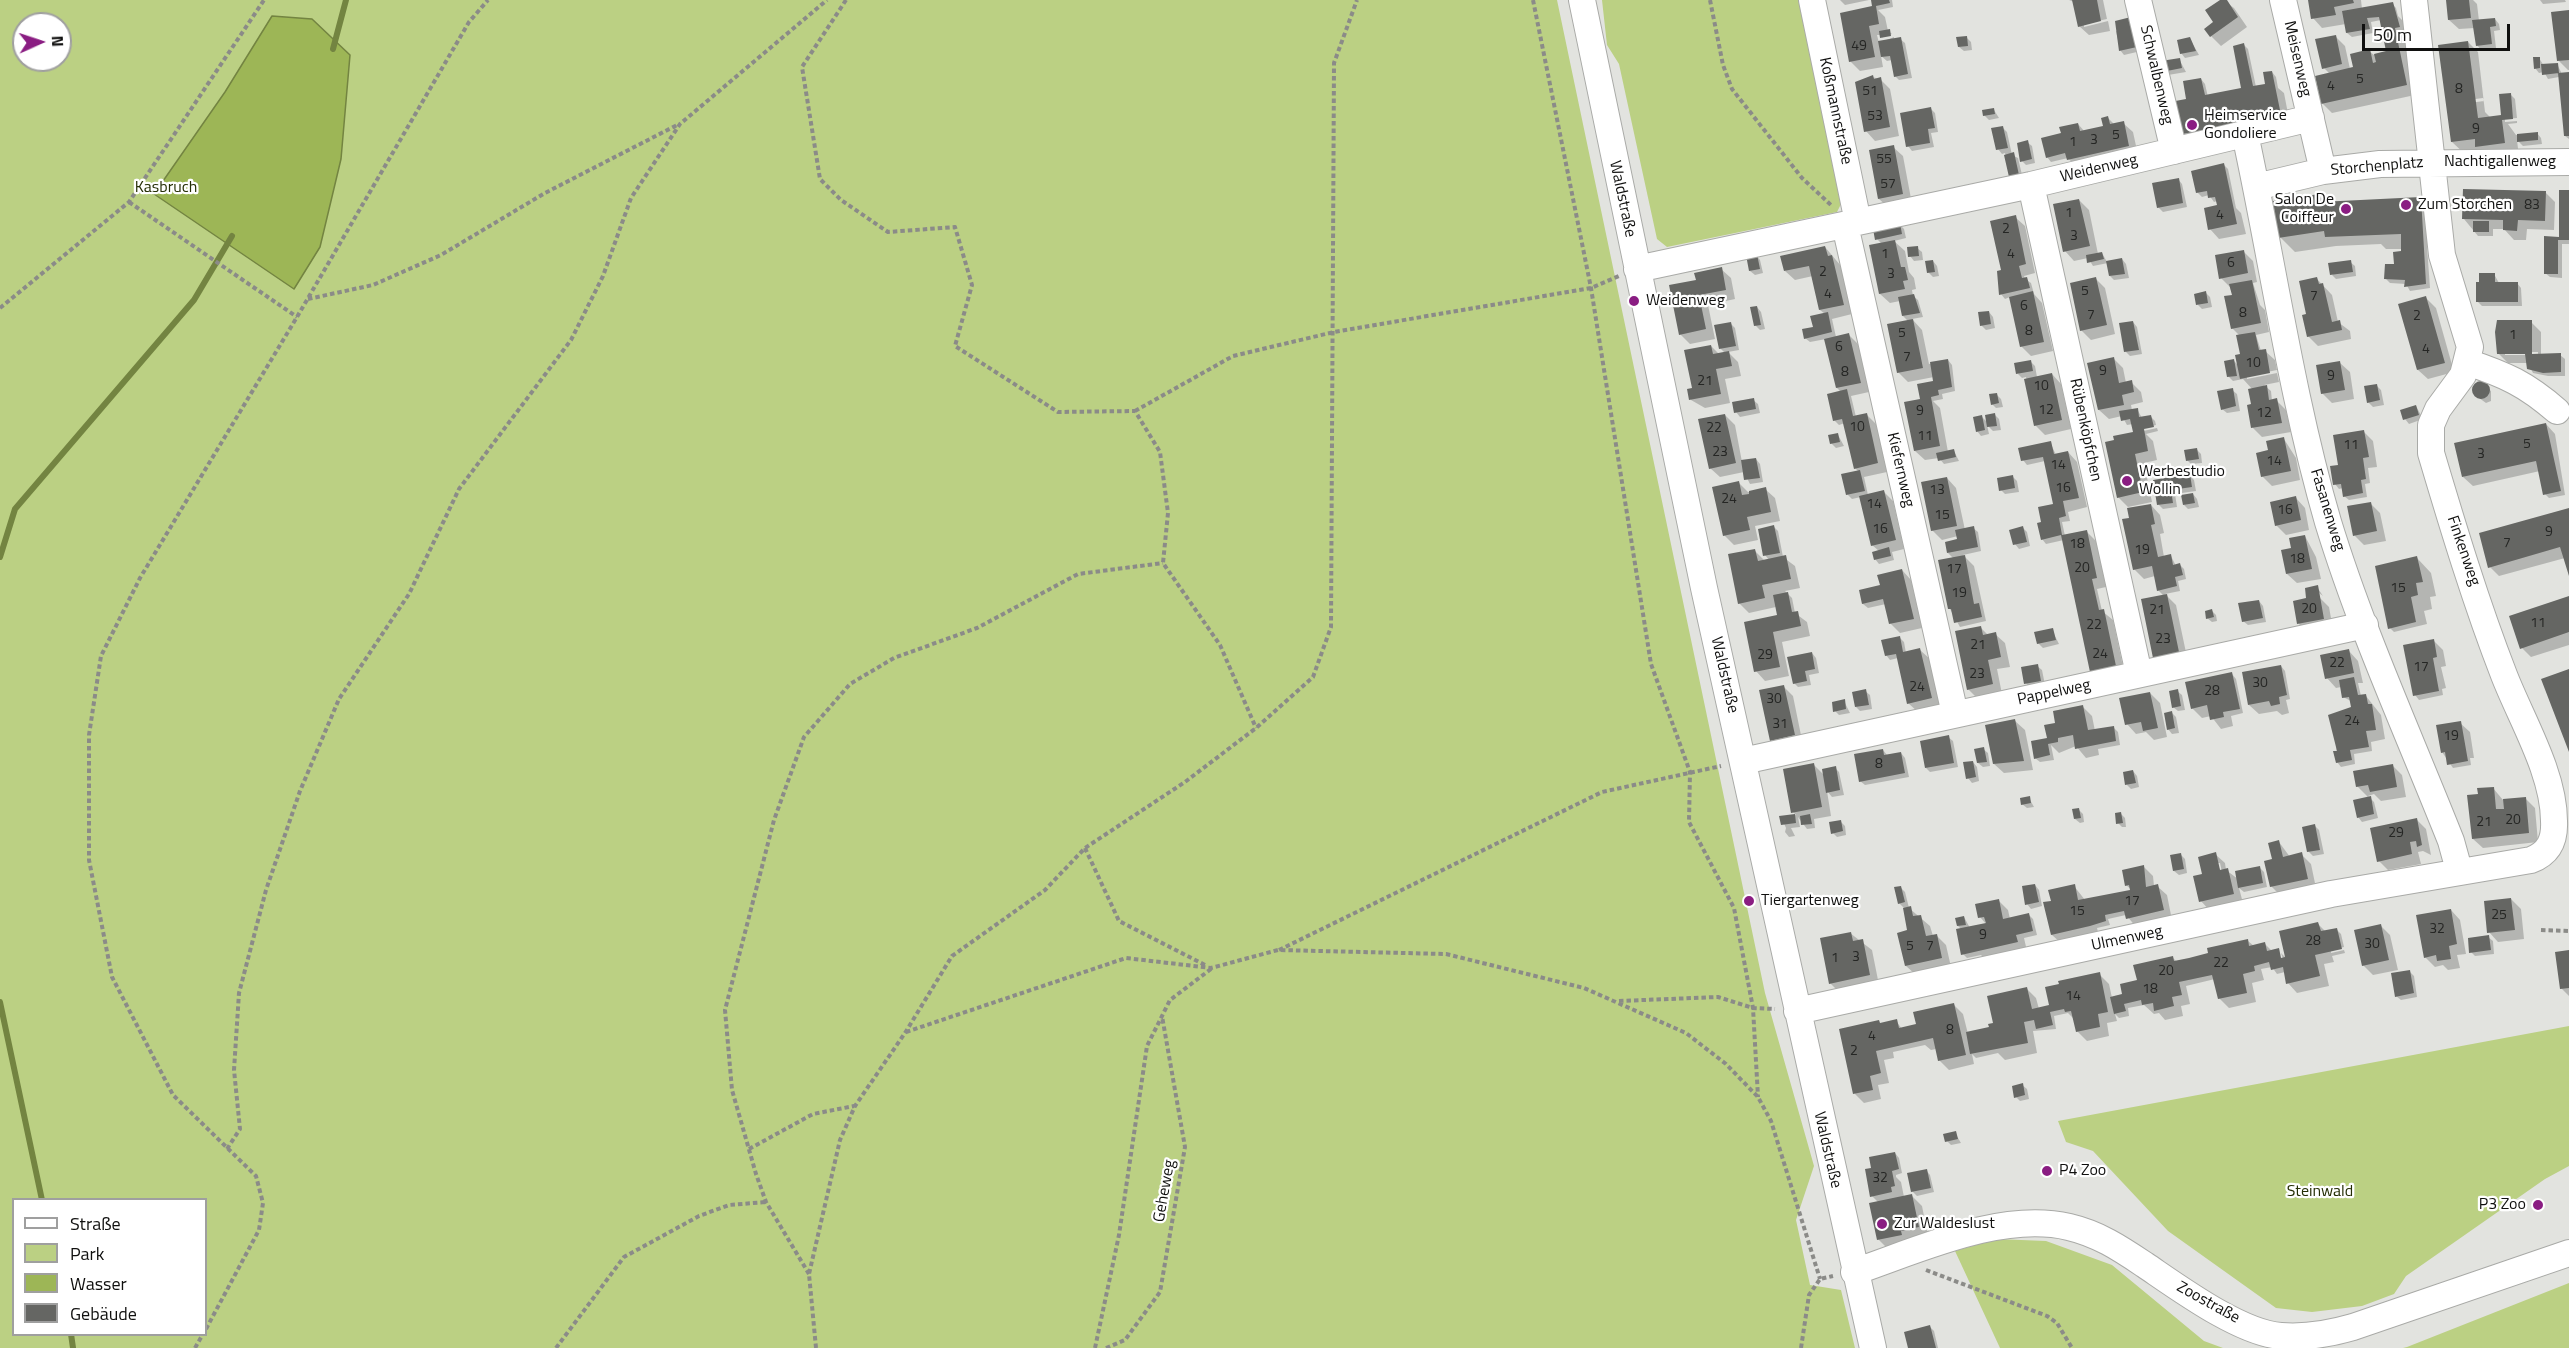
<!DOCTYPE html>
<meta charset="utf-8">
<style>
body{margin:0}
#map{position:relative;width:2569px;height:1348px;overflow:hidden;background:#e2e3df;font-family:"Titillium Web",sans-serif}
canvas{display:block}
.legend{position:absolute;left:12px;top:1198px;width:195px;height:138px;box-sizing:border-box;background:#fff;border:2px solid #9f9f9f;margin:0;padding:8px 10px;list-style:none;font-size:18px;color:#10100f}
.legend li{display:flex;align-items:center;gap:12px;height:30px}
.legend b{width:30px;border:2px solid #9f9f9f}
.north{position:absolute;left:12px;top:12px;width:60px;height:60px;box-sizing:border-box;background:#fff;border:2px solid #9f9f9f;border-radius:50%;rotate:87deg;font-size:16px;font-weight:700;line-height:24px;text-align:center;color:#10100f}
.north::after{content:'';display:block;margin:auto;width:21px;height:27px;background:#8a1d82;clip-path:polygon(50% 0,100% 100%,50% 72%,0 100%)}
.scale{position:absolute;left:2362px;top:24px;width:148px;height:27px;box-sizing:border-box;border:3px solid #10100f;border-top:0;padding-left:8px;font-size:18px;line-height:21px;white-space:nowrap;color:#10100f;-webkit-text-stroke:4px #fff;paint-order:stroke}
</style>
<div id="map">
<canvas width="2569" height="1348"></canvas>
<ul class="legend">
<li><b style="height:8px;background:#fff"></b>Straße</li>
<li><b style="height:16px;background:#bbd083"></b>Park</li>
<li><b style="height:16px;background:#9db656"></b>Wasser</li>
<li><b style="height:16px;background:#656663"></b>Gebäude</li>
</ul>
<div class="north">N</div>
<div class="scale">50 m</div>
</div>
<script>
const context = document.querySelector('canvas').getContext('2d');
context.lineJoin = 'round';
function fill(path, color) { context.fillStyle = color; context.fill(path, 'evenodd'); }
function strokePath(path, color, width, dash) { context.strokeStyle = color; context.lineWidth = width; context.lineCap = dash ? 'butt' : 'round'; context.setLineDash(dash || []); context.stroke(path); }
function write(font, color, halo, rows, align = 'center') {
  context.font = font + ' "Titillium Web",sans-serif'; context.lineWidth = 4.5; context.setLineDash([]); context.textBaseline = 'middle'; context.strokeStyle = halo; context.fillStyle = color; for (const [text, x, y, turn = 0] of rows) {
    context.save(); context.translate(x, y); context.rotate((+turn || 0) * Math.PI / 180); context.textAlign = isNaN(turn) ? turn : align; if (halo) context.strokeText(text, 0, 0); context.fillText(text, 0, 0); context.restore();
  }
}
fill(new Path2D(`
 M0 0H1557L1765 993 1814 1166 1796 1220 1810 1285 1841 1290 1855 1348H0ZM24 24H60V60H24ZM14 1200H206V1334H14Z
 M1602 0H1799L1846 194 1837 212 1667 247 1657 239 1619 64 1607 45Z
 M2569 1026V1166L2545 1179 2406 1276 2394 1294 2362 1306 2312 1312 2276 1308 2168 1231 2093 1151 2066 1142 2058 1121Z
 M1996 1239 2046 1241 2112 1265 2204 1341 2223 1348H2000L1955 1251Z
 M2569 1283V1348H2403L2407 1347Z`), '#bbd083');
const water = new Path2D(`
 M272 16 312 19 350 55 341 159 320 247 294 289 154 194 225 92Z`);
fill(water, '#9db656');
strokePath(water, '#738441', 1.5);
fill(new Path2D(`
 M1840 0H1869L1845 5Z
 M1872 0H1892L1893 7 1878 10 1885 17 1888 31 1892 34 1883 36V38L1881 35H1877L1879 43 1894 37V40L1900 39 1905 43 1912 78 1899 80 1895 76 1892 60 1887 61 1881 56 1883 67 1860 71 1850 61 1875 8Z
 M2069 0H2103L2107 19 2084 24V27L2108 21 2110 31 2089 35 2079 26 2074 2Z
 M2223 0 2234 8 2247 27 2221 46 2211 36Z
 M2309 0H2361L2362 9 2392 4 2396 8 2398 16 2406 24 2409 37 2404 38 2415 95 2332 113 2322 103 2330 74 2324 68 2335 36 2345 46 2350 69 2355 68 2369 51 2374 55 2388 52 2381 20 2371 22 2373 33 2352 37 2347 33 2346 24 2322 28 2313 18Z
 M2447 0H2473L2477 4 2479 21 2495 19 2499 24 2500 30 2494 31 2496 48 2481 50 2477 45 2475 28 2459 29 2449 20Z
 M2540 0H2565L2566 2 2543 4Z
 M2569 11V70H2568L2559 61Z
 M2116 31H2119L2141 51 2124 55 2120 50Z
 M1966 37 1971 42 1972 50 1964 51 1959 47Z
 M2190 39 2199 55 2185 58 2181 53Z
 M2468 42 2478 52 2485 112 2491 118 2501 117 2503 120 2501 96 2511 95 2515 99 2517 118 2505 119V122L2517 121V123L2508 124 2516 135 2537 133 2541 138 2542 144 2523 146 2517 140 2519 157 2492 161 2485 154 2467 156 2452 142 2440 46ZM2483 98 2484 101 2454 105V102Z
 M2244 45 2248 49 2256 87 2268 85 2272 72 2276 77 2278 88 2284 93 2290 124 2188 144 2178 134 2189 100 2201 79 2205 84 2208 97 2244 89Z
 M2539 58 2544 66 2557 64 2562 74H2569V139L2565 136 2559 77 2548 79 2544 72 2539 73 2535 68Z
 M2179 59 2186 72 2168 75 2162 63Z
 M1872 77 1880 79 1890 89 1899 136 1875 141 1866 131Z
 M1930 108 1935 113 1938 132 1931 133 1934 147 1912 151 1908 146Z
 M1994 110 1999 118 1989 120 1984 115Z
 M2108 118 2115 125 2123 123 2133 132 2138 155 2078 169 2068 158 2051 162 2047 157 2062 134 2078 124 2085 132 2104 127Z
 M2002 127 2007 132 2012 155 2018 158 2023 179 2011 176 2005 153 2002 154 1998 149Z
 M2027 142 2032 146 2035 163 2026 165 2022 161Z
 M1893 147 1903 156 1912 204 1889 208 1879 199Z
 M2224 165 2228 169 2236 208 2241 213 2246 234 2219 239 2210 229 2218 206 2217 201 2214 202 2209 195 2202 197 2197 192Z
 M2178 179 2182 184 2187 207 2163 212 2158 207Z
 M2545 192 2555 202 2554 230 2527 229 2526 240H2514L2504 229H2493V236H2478L2464 219Z
 M2569 192V244H2562V278L2550 277 2545 273 2546 238H2560Z
 M2318 195 2326 203 2420 199 2435 213 2436 247H2427L2430 288 2410 291 2406 284 2390 283 2386 279 2395 266 2403 249H2386L2381 244 2336 246 2295 252 2280 237Z
 M2079 200 2089 210 2098 254 2102 253 2107 262 2122 259 2126 264 2129 278 2114 280 2110 276 2108 263 2093 266 2088 258 2074 261 2065 251Z
 M2015 217 2025 226 2035 273 2024 276 2025 279 2031 283 2034 294 2042 303 2053 351 2031 356 2021 346 2010 297 2005 299 2001 294 2003 271Z
 M1900 225 1904 229 1906 238 1894 241 1905 251 1909 272 1914 278 1916 289 1912 290 1913 296 1918 300 1923 317 1912 319 1922 330 1929 364 1948 360 1952 365 1955 391 1942 394 1943 399 1933 401 1940 408 1948 452 1954 451 1959 461 1944 464 1939 458 1925 460 1915 451 1923 400 1935 382 1934 377 1908 382 1898 372 1908 321 1903 316 1900 301 1890 303 1880 294 1882 244 1877 239Z
 M1825 247 1841 266 1852 314 1832 319 1836 337 1848 334 1858 344 1869 392 1851 396 1856 417 1867 415 1876 424 1887 472 1864 477 1868 495 1884 492 1893 501 1904 549 1892 552 1894 560 1879 564 1875 559 1879 551 1872 545 1861 497 1852 499 1847 494 1859 472 1855 468 1845 423 1839 425 1834 420 1841 392 1837 388 1826 339 1810 342 1805 338 1825 314 1820 310 1813 276 1795 280 1785 271Z
 M1917 248 1922 252 1923 260 1914 261 1910 256Z
 M2243 251 2253 261 2257 282 2253 283 2260 305 2265 310 2269 332 2256 335 2261 351H2265L2275 360 2277 370 2247 376V379L2277 373 2279 382 2264 385 2271 391 2272 401 2276 400 2286 410 2291 432 2262 437 2253 428 2249 406 2254 405 2253 390 2243 379 2233 381 2229 377 2234 361 2239 366 2242 355 2240 336 2232 328 2233 296 2230 287 2221 278Z
 M1756 255 1760 260 1763 273 1755 275 1750 271Z
 M1933 261 1937 266 1939 276 1933 277 1929 273Z
 M2350 262 2355 266 2356 276 2336 279 2332 275Z
 M1721 269 1731 278 1735 299 1708 305 1715 339 1690 344 1680 334 1698 281Z
 M2494 274 2499 283H2517L2521 288 2522 306H2482L2477 301Z
 M2316 278 2332 295 2338 322 2350 331 2351 339 2318 346 2308 336 2307 315Z
 M2096 279 2105 288 2115 334 2091 340 2081 330Z
 M2205 292 2210 297 2212 307 2202 309 2198 305Z
 M2426 298 2436 308 2454 372 2428 379 2418 370Z
 M1757 307 1761 312 1765 329 1760 330 1755 325Z
 M1989 312 1993 317 1995 328 1986 330 1981 325Z
 M2133 322 2137 327 2142 354 2130 356 2126 352Z
 M2531 322 2541 332V355H2560L2565 359V376H2548L2533 373 2528 363H2508L2498 353ZM2505 352H2538V355H2505Z
 M1731 324 1735 328 1739 350 1728 352 1738 362 1741 376 1725 379 1730 403 1705 408 1691 400 1689 391 1694 390 1711 346 1719 354 1725 353 1720 348Z
 M2113 358 2123 368 2126 383 2131 382 2141 392 2143 402 2131 405 2132 410 2137 409 2142 418 2151 417 2155 421 2156 425 2141 429 2143 431 2157 428 2158 431 2146 434 2153 441 2157 460 2144 463 2152 502 2128 507 2118 497 2135 433 2133 424 2127 425 2122 416 2109 419 2099 410Z
 M2030 361 2035 366 2037 377 2052 374 2061 384 2071 429 2045 435 2035 425 2026 377 2022 378 2018 374Z
 M2340 363 2350 372 2354 399 2332 403 2322 393Z
 M2480 383 2491 391V401L2486 403 2475 395V386Z
 M2376 385 2381 390 2384 405 2373 407 2368 402Z
 M2232 390 2237 394 2240 411 2227 413 2222 409Z
 M1996 394 2001 399 2003 407 1996 408 1992 404Z
 M1753 400 1758 404 1760 413 1740 417 1736 412Z
 M2416 406 2423 419 2409 424 2405 419Z
 M1725 415 1735 425 1742 462 1756 459 1760 464 1763 482 1750 484 1744 472 1720 477 1710 468Z
 M1995 415 1999 419 2001 430 1993 431 1987 425 1989 434 1981 436 1977 431 1982 417 1988 423Z
 M2546 424 2555 434 2565 495 2549 498 2545 494 2540 471 2473 486 2463 477Z
 M2363 431 2373 441 2377 467 2368 468 2370 483 2365 484 2367 497 2349 500 2344 496 2343 488 2339 489 2335 484 2340 466Z
 M1838 435 1844 446 1836 448 1831 443Z
 M2284 439 2296 458 2300 480 2272 486 2262 476 2271 451Z
 M2050 442 2056 455 2068 452 2077 462 2087 507 2068 512 2070 521 2062 522 2065 536 2086 531 2096 541 2106 587 2097 589 2102 611 2113 620 2125 676 2101 681 2092 671 2064 540 2046 544 2042 539 2043 523 2056 504 2045 461 2027 465 2023 460Z
 M2197 450 2201 454 2202 463 2191 464 2187 460Z
 M2190 476 2194 480 2196 491 2175 494 2177 507 2163 509 2159 505 2155 481Z
 M2013 477 2017 481 2019 492 2005 494 2001 490Z
 M1947 478 1956 488 1965 530 1973 528 1978 532 1981 551 1963 555 1974 566 1986 621 1960 627 1950 609 1954 559 1948 553 1959 541 1958 536 1942 540 1932 530Z
 M1739 483 1748 492 1765 489 1775 498 1780 521 1755 526 1758 540 1734 545 1724 535Z
 M2193 494 2197 499 2199 507 2188 509 2184 505Z
 M2296 498 2305 508 2309 530 2286 535 2276 525Z
 M2370 503 2380 513 2386 541 2364 545 2355 536Z
 M2151 505 2160 515 2164 533 2160 534 2164 557 2171 556 2176 566 2180 565 2184 569 2186 579 2178 581 2180 591 2165 594 2176 605 2188 662 2164 667 2154 657 2164 596 2158 590 2155 576 2144 579 2134 569 2131 519Z
 M2569 509V573L2565 558 2499 576 2490 567Z
 M1774 527 1778 531 1783 557 1795 566 1800 588 1785 591 1792 598 1795 613 1807 622 1810 636 1782 642 1789 676 1765 681 1756 671 1778 616 1776 607 1749 613 1739 603 1754 550 1765 561 1769 560 1765 555Z
 M2023 528 2027 532 2030 546 2019 549 2015 544Z
 M2305 536 2316 557 2321 579 2297 583 2287 574 2294 549Z
 M2417 558 2431 573 2436 596 2430 597 2432 609 2424 611 2427 624 2394 632 2390 628Z
 M1902 570 1911 580 1922 628 1900 633 1890 623 1886 604 1868 608 1863 604 1860 591 1881 586Z
 M2317 587 2323 596 2318 592V596L2329 607 2333 629 2308 633 2299 624 2294 602 2308 599Z
 M2569 597V645L2531 657 2522 648Z
 M2259 601 2263 606 2266 622 2248 625 2243 621Z
 M2212 611 2216 615 2217 621 2212 622 2207 618Z
 M1980 627 1988 635 1995 634 2005 643 2010 667 1997 669 2002 694 1978 699 1968 689Z
 M2052 630 2059 644 2043 648 2038 643Z
 M1899 637 1904 642 1906 653 1920 650 1930 659 1941 707 1918 712 1908 703 1898 658 1890 660 1886 655Z
 M2433 640 2443 650 2446 666 2441 667 2446 688 2442 689 2443 695 2419 700 2415 695Z
 M2349 651 2358 661 2363 683H2358L2361 696H2366L2381 715 2385 739 2371 742 2372 751 2354 754 2355 764 2341 767 2337 762 2336 740 2352 709 2351 701 2343 697 2341 687 2336 688 2327 678Z
 M1812 653 1816 658 1819 673 1809 675 1811 685 1798 687 1794 683Z
 M2037 666 2042 670 2045 685 2030 688 2026 683Z
 M2281 666 2285 671 2290 699 2286 700 2289 713 2282 715 2277 711 2259 714 2249 705Z
 M2232 674 2236 679 2243 713 2231 716 2233 726 2221 729 2211 716 2202 718 2192 708Z
 M1783 686 1793 696 1803 745 1781 750 1772 740Z
 M1865 691 1870 695 1872 709 1860 711 1856 707Z
 M2177 691 2182 695 2185 710 2178 711 2173 707Z
 M2150 693 2160 703 2167 737 2154 740 2146 732 2136 734 2127 724Z
 M1844 701 1850 713 1839 715 1835 711Z
 M2082 706 2092 716 2095 731 2113 727 2118 732 2120 745 2098 749 2099 755 2086 758 2076 746 2059 753 2051 745 2054 760 2040 762 2035 758 2057 724Z
 M2172 713 2176 717 2179 733 2172 734 2168 729Z
 M2015 721 2025 730 2033 770 2004 773 1994 764Z
 M2460 723 2470 732 2474 758H2470L2471 765 2453 768 2442 752Z
 M1948 737 1953 741 1958 767 1930 772 1926 768Z
 M1983 749 1988 753 1990 766 1983 767 1978 763Z
 M1883 750 1887 755 1901 753 1905 758 1909 777 1865 785 1860 781Z
 M1973 762 1977 767 1979 781 1972 783 1968 778Z
 M1814 765 1825 776 1835 768 1839 772 1844 795 1832 797 1827 791 1831 816 1814 819 1815 828 1807 829 1798 817 1800 827 1791 828 1795 836 1789 837 1785 832 1786 828 1781 817 1796 815 1793 812Z
 M2392 765 2402 775 2406 797 2381 801 2374 794 2368 796 2374 802 2378 818 2362 822 2358 817 2369 798 2357 786Z
 M2133 771 2137 776 2139 787 2131 789 2127 785Z
 M2493 788 2503 800 2525 798 2535 808 2538 842 2483 848 2473 839 2479 796Z
 M2029 798 2034 807 2027 808 2022 804Z
 M2078 809 2083 814 2084 822 2080 823 2075 819Z
 M2121 814 2125 818 2126 827H2122L2118 823Z
 M2416 819 2426 829 2431 855 2423 851 2418 852 2421 864 2388 870 2379 861Z
 M1840 821 1845 826 1846 835 1837 837 1833 833Z
 M2315 826 2319 830 2324 854 2313 856 2308 851Z
 M2279 842 2290 857 2301 854 2311 864 2316 888 2281 896 2271 886Z
 M2215 854 2225 863 2226 870 2238 879 2259 867 2264 872 2267 887 2244 892 2239 888 2243 903 2210 911 2201 901 2204 875ZM2217 863H2220L2223 877Z
 M2181 855 2185 859 2187 873 2179 875 2174 871Z
 M2144 867 2153 876 2154 886H2157L2167 895 2172 920 2137 928 2126 915 2108 919 2110 925 2097 928 2099 936 2062 944 2052 935 2053 902 2074 886 2085 900 2133 891 2126 885Z
 M2035 885 2039 890 2042 906 2031 909 2027 904Z
 M1901 888 1905 892 1909 908 1930 926 1933 936 1936 935 1946 945 1951 967 1916 975 1906 966 1909 931 1904 908 1899 903Z
 M2511 899 2521 909 2524 939 2498 942 2489 932Z
 M1998 900 2008 910 2010 919 2028 914 2033 919 2037 935 2024 938 2027 951 1986 960 1981 955 1967 958 1963 954 1962 930 1958 926 1964 917 1970 928 1986 924 1980 917Z
 M2451 910 2460 920 2466 954 2457 955 2460 968 2448 970 2443 965 2435 967 2425 957Z
 M2318 924 2326 932 2336 929 2341 934 2344 947 2331 950V953L2344 950 2345 953 2332 956 2334 962 2324 964 2329 986 2297 993 2288 983 2285 972 2277 974 2272 967 2261 969 2264 980 2252 983 2256 1002 2229 1008 2219 998 2215 979 2186 986 2190 1004 2181 1006 2183 1016 2165 1020 2159 1013 2154 1014 2144 1005 2128 1008 2129 1016 2119 1018 2115 1014 2117 1021 2107 1023 2109 1036 2087 1041 2077 1031 2075 1020 2068 1013 2054 1016 2056 1029 2033 1031 2037 1053 2005 1060 1998 1053 1976 1058 1972 1054 1974 1064 1949 1070 1939 1060 1936 1049 1931 1050 1925 1045 1893 1052 1894 1058 1884 1060 1889 1083 1878 1085 1881 1099 1864 1103 1855 1094 1881 1024 1896 1021 1902 1029 1918 1026 1954 1005 1963 1014 1968 1034 1990 1029 2027 989 2036 998 2039 1009 2050 1007 2099 974 2109 984 2112 998 2124 995 2136 982 2173 958 2177 962 2207 955 2248 941 2254 946 2265 944 2280 959H2283L2281 953 2286 958Z
 M2381 926 2390 935 2398 970 2373 975 2363 965Z
 M1850 933 1872 950 1879 985 1840 993 1830 983Z
 M2488 937 2493 941 2494 954 2475 956 2471 952Z
 M2569 952V996L2561 988Z
 M2409 971 2414 976 2417 997 2401 1000 2396 996Z
 M2022 1085 2027 1089 2029 1099 2020 1101 2016 1097Z
 M1955 1133 1961 1143 1951 1145 1947 1141Z
 M1895 1153 1899 1158 1902 1173 1896 1175V1177L1901 1182 1904 1197 1912 1196 1922 1206 1928 1236 1888 1249 1878 1239 1879 1203 1872 1196 1874 1169Z
 M1926 1170 1930 1175 1934 1192 1917 1196 1912 1191Z
 M1930 1327 1934 1331 1938 1348H1909Z`), '#0003');
strokePath(new Path2D(`
 M333 49 346 0
 M0 557 15 509 194 300 232 236
 M0 1002 42 1200
 M71 1334 73 1348`), '#738441', 6);
fill(new Path2D(`
 M1871 0H1889L1890 3 1876 6 1879 24 1869 26 1875 57 1849 62 1840 13 1872 6Z
 M2072 0H2097L2101 21 2078 27Z
 M2220 0H2227L2238 17 2210 37 2204 29 2213 22 2205 10Z
 M2308 0H2353L2354 3 2334 7 2336 15 2311 19Z
 M2446 0H2469L2471 18 2448 20Z
 M2393 2 2400 27 2395 28 2407 85 2321 104 2315 76 2353 67 2350 54 2370 49 2373 63 2376 62 2374 54 2386 51 2379 17 2367 18 2370 29 2346 33 2342 11Z
 M2569 10V60L2557 61 2551 12Z
 M2131 17 2137 47 2119 51 2115 21Z
 M2495 18 2496 26 2490 27 2492 44 2476 46 2472 20Z
 M1890 29 1891 36 1880 38 1879 31Z
 M2336 35 2342 64 2322 69 2315 39Z
 M1967 36 1968 46 1958 47 1956 37Z
 M1901 37 1908 74 1894 77 1890 56 1881 57 1878 41Z
 M2190 37 2196 51 2180 54 2177 40Z
 M2468 41 2478 118 2501 115 2499 94 2511 93 2513 119 2502 120 2505 143 2475 147V139L2451 142 2438 45Z
 M2244 43 2253 86 2265 84 2263 72 2272 71 2281 115 2177 135 2170 102 2186 99 2183 81 2201 78 2205 95 2241 88 2233 46Z
 M2533 57H2540V68L2534 69Z
 M2180 58 2182 68 2162 72 2161 61Z
 M2558 63 2559 73 2542 75 2541 64Z
 M2569 72V136H2564L2558 73Z
 M1873 75 1874 79 1881 77 1890 127 1864 132 1855 82Z
 M1931 107 1935 128 1928 129 1930 143 1906 147 1900 113Z
 M1994 108 1995 114 1983 116 1982 110Z
 M2108 116 2110 124 2124 121 2129 146 2067 160 2065 153 2046 158 2041 138 2061 133 2059 127 2078 123 2080 131 2103 126 2101 118Z
 M2003 126 2008 148 1996 150 1991 128Z
 M2538 132V140L2517 142V134Z
 M2028 140 2032 159 2020 162 2017 143Z
 M1894 145 1903 194 1878 199 1869 150Z
 M2014 152 2019 175 2009 177 2004 155Z
 M2224 163 2237 224 2208 230 2204 208 2217 205 2215 197 2208 198 2207 191 2196 193 2191 171Z
 M2179 178 2183 203 2157 208 2152 183Z
 M2463 189 2546 191 2545 221 2518 220 2517 231 2503 230V220L2462 219Z
 M2559 190H2569V240H2558V274H2544V236L2559 237Z
 M2319 194 2320 202 2421 197 2426 284 2404 287 2405 280 2384 279 2385 264H2394L2393 252 2401 251V234L2325 237 2324 231 2278 238 2273 201Z
 M2079 199 2090 246 2063 252 2053 204Z
 M2016 215 2026 264 2019 266 2022 278 2027 277 2030 288 1999 295 1997 271 2001 270 1990 221Z
 M2473 221H2489V232H2473Z
 M1900 223 1902 234 1875 240 1873 229Z
 M1895 240 1901 267H1905L1908 280 1903 281 1905 289 1879 294 1869 245Z
 M1825 246 1828 256 1832 255 1844 305 1819 310 1809 266 1784 271 1780 256Z
 M1918 246 1919 256 1908 257 1907 247Z
 M2244 250 2248 273 2219 279 2215 255Z
 M2102 252 2104 259 2087 263 2086 255Z
 M1757 254 1760 269 1749 271 1746 255Z
 M2122 258 2125 274 2109 276 2106 261Z
 M1933 260 1935 272 1927 273 1925 261Z
 M2351 260 2353 272 2330 275 2328 263Z
 M1722 267 1726 290 1699 295 1706 329 1679 335 1669 285 1696 280 1694 273Z
 M2479 273H2495V282H2518V302H2476V282H2479Z
 M2096 277 2107 325 2080 331 2070 283Z
 M2317 277 2319 284 2323 283 2332 322 2340 320 2342 330 2307 337 2302 315 2306 314 2299 281Z
 M2252 280 2261 323 2231 329 2224 296 2232 295 2229 284Z
 M2033 291 2044 342 2020 347 2009 297Z
 M2206 291 2208 303 2196 305 2194 294Z
 M1914 294 1920 313 1902 316 1898 297Z
 M2426 296 2445 363 2417 370 2398 304Z
 M1757 306 1761 325 1754 326 1750 307Z
 M1989 311 1991 324 1980 326 1978 312Z
 M1828 312 1832 332 1804 339 1802 329 1813 327 1810 316Z
 M1913 319 1923 368 1897 373 1887 324Z
 M2497 320H2532V354L2561 353V372L2543 373 2527 369 2525 354H2497L2495 332Z
 M2133 321 2139 350 2124 352 2119 323Z
 M1731 322 1736 346 1719 349 1714 325Z
 M2255 332 2259 350 2266 349 2270 373 2240 379 2235 355 2240 354 2236 335Z
 M1849 333 1861 383 1836 388 1824 339Z
 M1711 345 1713 354 1729 351 1732 366 1716 369 1721 394 1689 400 1687 389 1692 388 1684 350Z
 M2114 357 2119 383 2132 380 2134 392 2122 395 2124 405 2098 410 2087 363Z
 M1948 359 1952 387 1938 390 1939 395 1931 397 1940 446 1914 451 1904 402 1920 399 1917 384 1933 381 1930 362Z
 M2234 359 2237 376 2227 377 2224 361Z
 M2031 360 2033 371 2016 374 2014 363Z
 M2340 361 2345 390 2321 394 2316 365Z
 M2052 373 2062 420 2034 426 2024 379Z
 M2472 390a9 9 0 1 1 18 0a9 9 0 1 1-18 0Z
 M2377 384 2380 400 2367 403 2364 386Z
 M2267 385 2269 400 2277 398 2282 423 2251 428 2247 405 2251 404 2248 389Z
 M2233 388 2236 406 2221 410 2217 391Z
 M1847 389 1853 416 1867 413 1878 463 1854 469 1842 419 1833 421 1827 394Z
 M1997 393 1999 403 1991 405 1989 394Z
 M1754 398 1756 409 1734 413 1732 402Z
 M2416 405 2419 415 2403 420 2400 410Z
 M2138 408 2139 417 2151 415 2154 427 2144 429 2148 451 2135 454 2143 492 2117 498 2105 442 2114 440 2113 436 2133 432 2130 419 2121 421 2119 411Z
 M1995 413 1997 426 1987 427 1985 415Z
 M1725 414 1736 463 1709 469 1698 419Z
 M1982 415 1985 430 1976 432 1973 417Z
 M2546 423 2561 491 2543 495 2536 461 2462 477 2454 443Z
 M2364 430 2369 457 2363 458 2366 479 2361 480 2363 493 2343 497 2341 484 2333 485 2330 466 2338 465 2333 435Z
 M1838 433 1840 442 1830 444 1828 435Z
 M2284 437 2291 471 2261 477 2256 453 2268 450 2266 441Z
 M2051 441 2054 454 2068 451 2079 498 2063 501 2066 516 2059 518 2062 535 2087 530 2097 578 2092 579 2099 610 2104 609 2116 666 2090 672 2061 535 2041 540 2037 523 2041 522 2038 507 2053 504 2043 457 2021 461 2018 448Z
 M2197 448 2199 459 2186 461 2184 450Z
 M1954 449 1956 457 1938 461 1936 453Z
 M1756 458 1760 478 1744 480 1741 460Z
 M1860 470 1865 491 1846 495 1841 474Z
 M2190 474 2192 487 2171 490 2173 503 2157 505 2153 480Z
 M2013 475 2015 488 1999 491 1997 478Z
 M1947 477 1957 526 1931 531 1921 482Z
 M1739 481 1742 495 1749 494V491L1766 487 1771 512 1747 517 1750 530 1723 536 1712 487Z
 M1884 490 1896 540 1871 546 1859 496Z
 M2193 493 2195 503 2183 505 2181 495Z
 M2296 496 2301 520 2275 526 2270 502Z
 M2371 502 2377 531 2353 536 2347 506Z
 M2151 504 2155 524 2151 525 2158 557 2171 554 2173 565 2180 563 2183 575 2175 577 2177 586 2157 591 2152 566 2133 570 2122 519 2129 518 2127 508Z
 M2569 508V576L2560 547 2488 568 2479 533Z
 M1774 525 1780 553 1763 556 1758 529Z
 M1974 526 1978 547 1947 553 1945 542 1957 539 1955 530Z
 M2023 526 2027 542 2013 545 2009 530Z
 M2305 535 2312 569 2286 574 2281 550 2291 548 2289 538Z
 M1889 547 1891 556 1874 560 1872 552Z
 M1755 549 1758 561 1786 555 1791 579 1762 585 1765 598 1738 604 1728 554Z
 M1965 555 1974 604 1979 603 1982 617 1954 623 1951 609H1948L1938 560Z
 M2417 556 2423 582 2416 583 2418 595 2411 597 2416 622 2388 629 2375 566Z
 M1902 569 1914 619 1889 624 1883 599 1862 604 1859 590 1880 585 1877 575Z
 M2318 585 2324 619 2297 624 2293 601 2306 598 2305 588Z
 M1788 592 1792 612 1798 611 1801 626 1773 632 1780 667 1754 672 1744 622 1777 615 1773 595Z
 M2167 594 2179 652 2153 658 2141 599Z
 M2569 596V632L2520 649 2509 616Z
 M2259 600 2263 618 2242 622 2238 603Z
 M2212 609 2214 617 2206 619 2205 611Z
 M1981 626 1983 635 1996 632 2001 657 1988 660 1993 684 1967 690 1955 631Z
 M2053 628 2056 640 2037 644 2034 632Z
 M1900 636 1903 652 1920 648 1932 698 1907 704 1896 654 1885 656 1881 640Z
 M2434 639 2437 657 2433 658 2439 691 2413 696 2403 645Z
 M2349 649 2354 673 2325 679 2320 655Z
 M1812 652 1815 669 1805 671 1807 681 1793 684 1787 657Z
 M2038 664 2041 681 2024 684 2021 667Z
 M2281 665 2287 695 2279 697 2280 704 2271 706 2269 701 2248 705 2242 672Z
 M2569 669V752L2541 679Z
 M2232 672 2240 709 2223 712 2224 717 2210 720 2207 705 2191 709 2185 682Z
 M2354 677 2358 695 2366 694 2368 704H2372L2376 730 2366 731 2369 747 2350 750 2352 760 2336 763 2333 751H2337L2328 715 2351 707 2349 697 2342 698 2339 680Z
 M1784 685 1795 735 1770 741 1759 690Z
 M1866 689 1869 705 1855 707 1852 692Z
 M2178 689 2181 706 2172 708 2169 691Z
 M2150 692 2158 728 2143 731 2141 722 2125 725 2119 698Z
 M1845 699 1846 709 1833 712 1832 702Z
 M2083 705 2088 730 2114 726 2116 741 2075 749 2073 735 2058 738V742L2048 744 2050 755 2034 759 2031 741 2047 738 2044 725 2055 723 2053 711Z
 M2172 711 2175 728 2167 730 2164 713Z
 M2015 719 2024 761 1993 764 1985 725Z
 M2461 721 2468 761 2447 765 2445 752 2441 753 2436 725Z
 M1949 735 1954 763 1925 768 1920 741Z
 M1984 747 1987 762 1977 763 1974 749Z
 M1883 749 1884 755 1901 752 1905 773 1859 782 1854 754Z
 M1973 761 1976 777 1966 779 1963 762Z
 M1814 763 1822 807 1791 813 1783 769Z
 M2393 764 2397 787 2370 792 2368 785 2356 787 2353 771Z
 M1836 766 1840 790 1826 793 1822 769Z
 M2133 770 2136 783 2125 785 2123 772Z
 M2494 787 2496 809H2504L2503 799 2526 797 2529 833 2472 839 2467 795 2478 794 2477 788Z
 M2030 796 2031 803 2021 805 2020 798Z
 M2371 796 2374 814 2357 818 2353 800Z
 M2079 808 2081 818 2074 819 2072 809Z
 M2121 812 2123 823 2116 824 2115 813Z
 M1795 814 1796 823 1781 825 1779 816Z
 M1810 814 1812 824 1801 825 1800 816Z
 M2417 818 2422 845 2417 847 2416 841 2410 842 2412 854 2377 862 2370 828Z
 M1841 820 1843 831 1831 834 1829 822Z
 M2315 824 2320 850 2307 852 2302 827Z
 M2279 840 2283 857 2302 852 2308 879 2270 887 2264 861 2272 859 2268 843Z
 M2216 852 2220 870 2228 868 2234 894 2199 902 2193 876 2202 874 2198 857Z
 M2181 853 2184 869 2173 871 2170 855Z
 M2144 865 2146 887 2158 884 2164 910 2126 919 2124 911 2105 915 2106 921 2090 926 2051 935 2043 902 2051 901 2048 890 2075 884 2078 900 2130 890 2129 885 2125 886 2122 870Z
 M2260 866 2263 883 2238 888 2235 871Z
 M2035 884 2039 902 2025 905 2022 886Z
 M1901 886 1905 902 1898 904 1894 887Z
 M2511 898 2515 930 2487 933 2484 901Z
 M1999 899 2003 919 2029 913 2033 931 2016 935 2018 942 1961 955 1956 929 1986 923 1984 917 1978 918 1975 904Z
 M1911 906 1913 916 1921 915 1926 936 1937 934 1942 958 1905 966 1897 933 1907 930 1903 908Z
 M2451 909 2457 944 2449 946 2451 959 2437 961 2436 955 2424 958 2416 915Z
 M1964 916 1966 925 1957 926 1955 918Z
 M2318 922 2321 931 2337 928 2342 949 2315 955 2320 976 2286 984 2283 967 2271 970 2269 962 2254 966 2255 971 2243 974 2247 993 2218 999 2212 975 2179 982 2182 995 2172 997 2174 1006 2154 1011 2153 1003 2142 1005 2141 1000 2124 1004 2126 1011 2114 1014 2110 997 2122 994 2120 984 2137 980 2133 965 2173 956 2174 961 2189 958 2208 953 2207 948 2248 939 2249 946 2265 942 2267 951 2279 948 2281 958 2285 957 2279 931Z
 M2381 924 2389 960 2362 966 2354 930Z
 M1851 932 1853 941 1863 939 1870 975 1829 984 1820 938Z
 M2489 935 2491 950 2469 953 2468 938Z
 M2569 950V988L2560 989 2555 952Z
 M2410 970 2414 993 2395 997 2391 973Z
 M2100 972 2108 1012 2098 1014 2100 1027 2076 1032 2071 1011 2065 1012 2064 1009 2050 1012 2053 1025 2036 1029 2034 1020 2024 1022 2028 1043 1970 1054 1966 1032 1989 1027 1988 1024 1993 1023 1987 996 2027 987 2032 1009 2049 1005 2045 987 2059 984 2058 981Z
 M1954 1003 1966 1055 1938 1061 1933 1038 1876 1051 1881 1073 1870 1076 1873 1090 1853 1094 1839 1029 1879 1020 1880 1023 1897 1019 1899 1028 1916 1024 1913 1012Z
 M2023 1083 2025 1095 2014 1098 2012 1086Z
 M1956 1131 1958 1139 1945 1142 1943 1134Z
 M1895 1152 1899 1169 1892 1171 1895 1186 1891 1187 1892 1192 1870 1197 1865 1169 1871 1168 1869 1157Z
 M1927 1169 1931 1188 1911 1192 1907 1173Z
 M1912 1194 1919 1227 1901 1231 1902 1235 1877 1240 1869 1203Z
 M1930 1325 1936 1348H1908L1904 1332Z`), '#656663');
const minor = new Path2D(`
 M1582 0 1704 588 1873 1348
 M1812 0 1858 222
 M2138 0 2174 151
 M2283 0 2323 171
 M2245 134C2273 263 2291 395 2328 522 2361 630 2409 735 2451 841L2459 870
 M2031 185 2139 674
 M2256 187 2323 171 2380 164 2569 162
 M1845 225 1955 714
 M1637 269 2031 185 2311 118
 M2467 362C2506 375 2526 384 2557 411
 M1743 761 2365 625
 M1797 1011 2331 894 2531 860C2549 853 2555 840 2554 821 2554 773 2521 719 2504 675 2476 603 2453 527 2431 453V425L2438 409 2463 375 2470 347 2442 255 2414 0
 M1854 1272C1919 1250 2001 1211 2069 1227 2099 1234 2121 1249 2145 1265 2179 1288 2240 1333 2281 1336 2307 1338 2329 1334 2353 1327L2569 1253`);
strokePath(minor, '#a9aaa7', 28);
strokePath(new Path2D(`
 M846 0 802 67 820 179 841 200 888 232 955 227 972 285 955 346 1058 412 1135 411 1160 452 1168 513 1163 563 1220 645 1256 728
 M1533 0 1591 288 1651 664 1690 772 1689 822 1734 908 1753 1008 1758 1097
 M1710 0 1723 65 1732 89 1802 178 1832 206
 M129 202 297 317
 M308 299 373 285 441 255 545 193 679 124
 M0 308 129 202 264 0
 M1135 411 1233 356 1334 332 1591 288 1619 276
 M1085 848 1119 921 1207 966
 M2541 930 2569 931
 M1279 950 1602 792 1721 766
 M1619 1001 1718 997 1753 1008 1775 1009
 M906 1032 1126 958 1211 968 1278 950 1446 954 1584 988 1686 1033 1726 1064 1758 1097 1771 1121 1820 1279
 M227 1149 240 1129 234 1070 239 993 266 890 300 791 339 699 409 594 459 489 571 340 603 276 631 198 680 124 827 0
 M749 1149 813 1114 854 1106
 M1926 1270 2047 1316 2057 1323 2072 1348
 M809 1274 766 1202 756 1174 732 1090 725 1010 774 820 804 737 850 684 894 658 977 628 1078 574 1163 563
 M206 1329 259 1230 263 1203 256 1176 173 1095 112 977 89 860V735L101 656 140 578 297 317 469 22 488 0
 M195 1348 203 1334
 M556 1348 624 1257 699 1216 729 1205 766 1202
 M816 1348 809 1274 840 1140 855 1106 905 1033 952 956 1045 890 1085 848 1185 782 1256 728 1313 677 1331 627 1334 63 1357 0
 M1095 1348 1119 1235 1147 1046 1170 1000 1211 969
 M1106 1348 1125 1340 1160 1292 1185 1147 1162 1016
 M1801 1348 1809 1295 1820 1279 1833 1276`), '#8b8b88', 4, [4.5, 3]);
strokePath(minor, '#fff', 26);
for (const [x, y, r, color] of [
 [2192,125,6,"#8a1d82"],
 [2406,205,6,"#8a1d82"],
 [2346,209,6,"#8a1d82"],
 [1634,301,6,"#8a1d82"],
 [2127,481,6,"#8a1d82"],
 [1749,901,6,"#8a1d82"],
 [2047,1171,6,"#8a1d82"],
 [2538,1205,6,"#8a1d82"],
 [1882,1224,6,"#8a1d82"]
]) { const dot = new Path2D(); dot.arc(x, y, r, 0, 2 * Math.PI); context.fillStyle = color; context.fill(dot); strokePath(dot, '#fff', 2); }
write('14px', '#252624', null, [
 ["49",1859,47],
 ["5",2360,80],
 ["4",2331,87],
 ["8",2459,90],
 ["51",1870,92],
 ["53",1875,117],
 ["9",2476,130],
 ["5",2116,136],
 ["3",2094,141],
 ["1",2073,143],
 ["55",1884,160],
 ["57",1888,185],
 ["83",2532,206],
 ["1",2069,214],
 ["4",2220,216],
 ["2",2006,230],
 ["3",2074,237],
 ["1",1885,255],
 ["4",2011,255],
 ["6",2231,264],
 ["2",1823,273],
 ["3",1891,275],
 ["5",2085,292],
 ["4",1828,295],
 ["7",2314,297],
 ["6",2024,307],
 ["8",2243,314],
 ["7",2091,316],
 ["2",2417,317],
 ["8",2029,332],
 ["5",1902,334],
 ["1",2513,336],
 ["6",1839,348],
 ["4",2426,350],
 ["7",1907,358],
 ["10",2253,364],
 ["9",2103,372],
 ["8",1845,373],
 ["9",2331,377],
 ["21",1705,382],
 ["10",2041,387],
 ["12",2046,411],
 ["9",1920,412],
 ["12",2264,414],
 ["10",1857,428],
 ["22",1714,429],
 ["11",1925,437],
 ["5",2527,445],
 ["11",2351,446],
 ["23",1720,453],
 ["3",2481,455],
 ["14",2274,462],
 ["14",2058,466],
 ["16",2063,489],
 ["13",1937,491],
 ["24",1729,500],
 ["14",1874,505],
 ["16",2285,511],
 ["15",1942,516],
 ["16",1880,530],
 ["9",2549,533],
 ["7",2507,544],
 ["18",2077,545],
 ["19",2142,551],
 ["18",2297,560],
 ["20",2082,569],
 ["17",1954,570],
 ["15",2398,589],
 ["19",1959,594],
 ["20",2309,610],
 ["21",2157,611],
 ["11",2538,624],
 ["22",2094,626],
 ["23",2163,640],
 ["21",1978,646],
 ["24",2100,655],
 ["29",1765,656],
 ["22",2337,664],
 ["17",2421,668],
 ["23",1977,675],
 ["30",2260,684],
 ["24",1917,688],
 ["28",2212,692],
 ["30",1774,700],
 ["24",2352,722],
 ["31",1780,725],
 ["19",2451,737],
 ["8",1879,765],
 ["20",2513,821],
 ["21",2484,823],
 ["29",2396,834],
 ["17",2132,902],
 ["15",2077,912],
 ["25",2499,916],
 ["32",2437,930],
 ["9",1983,936],
 ["28",2313,942],
 ["30",2372,945],
 ["5",1910,947],
 ["7",1930,947],
 ["3",1856,958],
 ["1",1835,959],
 ["22",2221,964],
 ["20",2166,972],
 ["18",2150,990],
 ["14",2073,997],
 ["8",1950,1031],
 ["4",1872,1037],
 ["2",1854,1052],
 ["32",1880,1179]
]);
write('16px', '#10100f', '#fff', [
 ["Meisenweg",2297,59,77],
 ["Schwalbenweg",2156,75,77],
 ["Koßmannstraße",1835,111,78],
 ["Nachtigallenweg",2500,162],
 ["Storchenplatz",2377,167,-5],
 ["Weidenweg",2099,169,-13],
 ["Waldstraße",1622,199,78],
 ["Rübenköpfchen",2085,430,78],
 ["Kiefernweg",1900,470,77],
 ["Fasanenweg",2327,510,73],
 ["Finkenweg",2463,551,71],
 ["Waldstraße",1724,675,77],
 ["Pappelweg",2054,693,-12],
 ["Ulmenweg",2127,939,-12],
 ["Waldstraße",1827,1150,77],
 ["Geheweg",1165,1191,-80],
 ["Zoostraße",2208,1303,29]
]);
write('16px', '#10100f', '#fff', [
 ["Heimservice",2204,116],
 ["Gondoliere",2204,134],
 ["Salon De",2334,200,"right"],
 ["Coiffeur",2334,218,"right"],
 ["Zum Storchen",2418,205],
 ["Weidenweg",1646,301],
 ["Werbestudio",2139,472],
 ["Wollin",2139,490],
 ["Tiergartenweg",1761,901],
 ["P4 Zoo",2059,1171],
 ["P3 Zoo",2526,1205,"right"],
 ["Zur Waldeslust",1894,1224]
], 'left');
write('16px', '#252e05', '#fff', [
 ["Kasbruch",166,188],
 ["Steinwald",2320,1192]
]);
</script>
